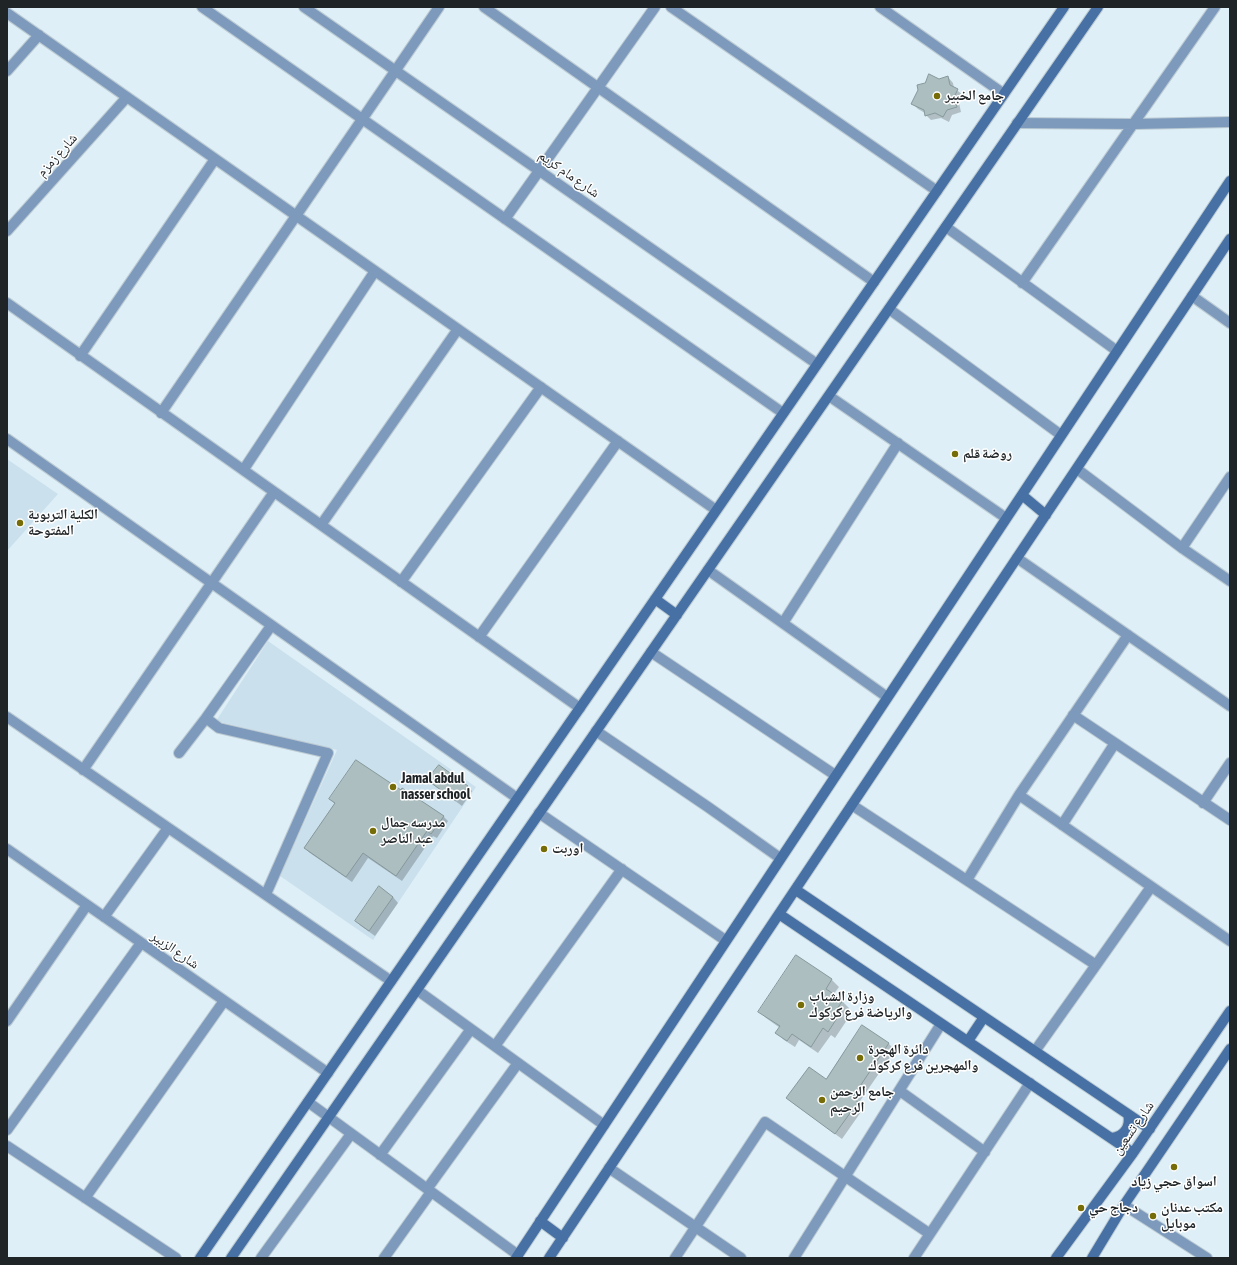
<!DOCTYPE html>
<meta charset="utf-8">
<style>
body{margin:0}
#map{position:relative;width:1237px;height:1265px;overflow:hidden;background:#deeff7;font-family:"Asap Condensed",sans-serif}
canvas{display:block}
.frame{position:absolute;inset:0;border:8px solid #1f2427;pointer-events:none}
</style>
<div id="map">
<canvas width="1237" height="1265"></canvas>
<div class="frame"></div>
</div>
<script>
const context = document.querySelector('canvas').getContext('2d');
context.lineJoin = 'round';
function fill(path, color) { context.fillStyle = color; context.fill(path, 'evenodd'); }
function strokePath(path, color, width, dash) { context.strokeStyle = color; context.lineWidth = width; context.lineCap = dash ? 'butt' : 'round'; context.setLineDash(dash || []); context.stroke(path); }
function write(font, color, halo, rows, align = 'center') {
  context.font = font + ' "Asap Condensed","Noto Naskh Arabic",sans-serif'; context.lineWidth = 3; context.setLineDash([]); context.textBaseline = 'middle'; context.strokeStyle = halo; context.fillStyle = color; for (const [text, x, y, turn = 0] of rows) {
    context.save(); context.translate(x, y); context.rotate((+turn || 0) * Math.PI / 180); context.textAlign = isNaN(turn) ? turn : align; if (halo) context.strokeText(text, 0, 0); context.fillText(text, 0, 0); context.restore();
  }
}
fill(new Path2D(`
 M7 459 58 494 7 551Z
 M268 641 476 787 373 940 280 876 337 750 216 721Z`), '#cae1ed');
fill(new Path2D(`
 M948 77 953 83 954 88 963 95 959 103 961 112 952 115 949 122 941 118 931 120 926 115 925 113 918 109 912 103 939 80Z
 M429 780 467 786 472 791 462 806 434 785Z
 M401 792 443 816 448 821 437 838 433 836 402 881 368 858 352 882 310 853 305 848 335 804 330 799Z
 M393 897 398 903 375 936 361 926 356 921Z
 M796 956 832 980 839 987 833 995 842 1001 849 1008 844 1016 847 1020 835 1038 831 1035 818 1053 799 1040 795 1047 784 1040 777 1033 780 1028 766 1018 759 1011Z
 M863 1027 889 1044 895 1050 858 1104 863 1109 842 1139 794 1104 788 1098 826 1080Z`), '#0003');
const building = new Path2D(`
 M929 74 939 79 948 76 950 85 958 89 954 97 957 107 947 110 943 117 935 113 925 116 924 110 911 104 918 90 917 85 925 83Z
 M356 760 401 790 402 788 444 816 431 834 427 831 396 876 363 853 346 877 304 848 335 803 329 799Z
 M439 765 468 786 456 801 427 780Z
 M379 886 393 897 369 931 355 921Z
 M796 955 832 979 826 989 843 1000 837 1009 841 1012 828 1032 823 1028 811 1047 792 1034 787 1041 775 1033 780 1026 758 1012Z
 M862 1025 889 1043 852 1098 858 1102 835 1134 786 1098 809 1067 826 1079Z`);
fill(building, '#acbec0');
strokePath(building, '#86989a', 1);
const street = new Path2D(`
 M202 7 783 413
 M304 7 817 364
 M484 7 874 282
 M671 7 937 191
 M880 7 1004 94
 M7 13 716 510
 M7 71 39 35
 M1017 123 1134 124 1230 122
 M505 219 655 7
 M946 227 1117 351
 M7 231 127 97
 M1022 283 1215 7
 M1192 296 1230 323
 M7 303 580 708
 M889 309 1061 435
 M80 356 215 159
 M829 396 1006 518
 M161 413 439 7
 M7 439 517 798
 M244 469 375 271
 M1077 469 1182 548 1230 581
 M321 525 458 329
 M1182 548 1230 477
 M1017 558 1230 706
 M708 570 887 697
 M401 582 541 387
 M783 623 898 443
 M479 637 618 441
 M651 652 835 775
 M1073 715 1230 820
 M7 717 391 981
 M206 718 219 728 328 753 266 894
 M596 731 708 807 780 858
 M179 753 206 718 271 626
 M83 770 274 492
 M1019 795 1230 941
 M1203 803 1230 763
 M852 805 1096 965 1151 887
 M539 813 725 940
 M1062 825 1115 743
 M7 849 328 1073
 M967 880 1019 795 1128 635
 M104 917 168 828
 M417 990 604 1125
 M7 1021 87 905
 M495 1046 622 869
 M1035 1051 1096 965
 M900 1091 985 1152
 M308 1102 518 1255
 M7 1130 141 943
 M7 1146 176 1258
 M380 1155 471 1029
 M609 1168 741 1258
 M427 1189 518 1063
 M85 1198 224 1001
 M1124 1205 1207 1258
 M261 1258 351 1134
 M384 1258 431 1192
 M675 1258 765 1122 930 1234
 M794 1258 941 1024
 M914 1258 1030 1083`);
const secondary = new Path2D(`
 M1022 495 1046 515
 M655 599 677 615
 M796 890 1150 1129
 M779 914 1133 1153
 M968 1041 984 1017
 M1112 1138C1125 1136 1131 1126 1128 1114
 M540 1221 563 1238
 M200 1258 1064 7
 M231 1258 1098 7
 M516 1258 1230 181
 M549 1258 1230 239
 M1056 1258 1133 1153 1230 1011
 M1092 1258 1124 1205 1230 1049`);
strokePath(street, '#bccad2', 12);
strokePath(secondary, '#bccad2', 12);
strokePath(street, '#7d9abd', 10);
strokePath(secondary, '#4771a4', 10);
for (const [x, y, r, color] of [
 [937,96,4,"#776d08"],
 [955,454,4,"#776d08"],
 [20,523,4,"#776d08"],
 [393,787,4,"#776d08"],
 [373,831,4,"#776d08"],
 [544,849,4,"#776d08"],
 [801,1005,4,"#776d08"],
 [860,1058,4,"#776d08"],
 [822,1100,4,"#776d08"],
 [1174,1167,4,"#776d08"],
 [1081,1208,4,"#776d08"],
 [1153,1216,4,"#776d08"]
]) { const dot = new Path2D(); dot.arc(x, y, r, 0, 2 * Math.PI); context.fillStyle = color; context.fill(dot); strokePath(dot, '#fff', 1.5); }
write('bold 14px', '#1f2427', '#fff', [
 ["جامع الخبير",945,96],
 ["روضة قلم",963,454],
 ["الكلية التربوية",28,515],
 ["المفتوحة",28,531],
 ["Jamal abdul",401,779],
 ["nasser school",401,795],
 ["مدرسه جمال",381,823],
 ["عبد الناصر",381,839],
 ["اوربت",552,849],
 ["وزارة الشباب",809,997],
 ["والرياضة فرع كركوك",809,1013],
 ["دائرة الهجرة",868,1050],
 ["والمهجرين فرع كركوك",868,1066],
 ["جامع الرحمن",830,1092],
 ["الرحيم",830,1108],
 ["اسواق حجي زياد",1174,1182,"center"],
 ["دجاج حي",1089,1208],
 ["مكتب عدنان",1161,1208],
 ["موبايل",1161,1224]
], 'left');
write('14px', '#1f2427', '#fff', [
 ["شارع زمزم",57,155,-48],
 ["شارع مام كريم",569,174,35],
 ["شارع الزبير",175,950,35],
 ["شارع تسعين",1133,1128,-55]
]);
</script>
